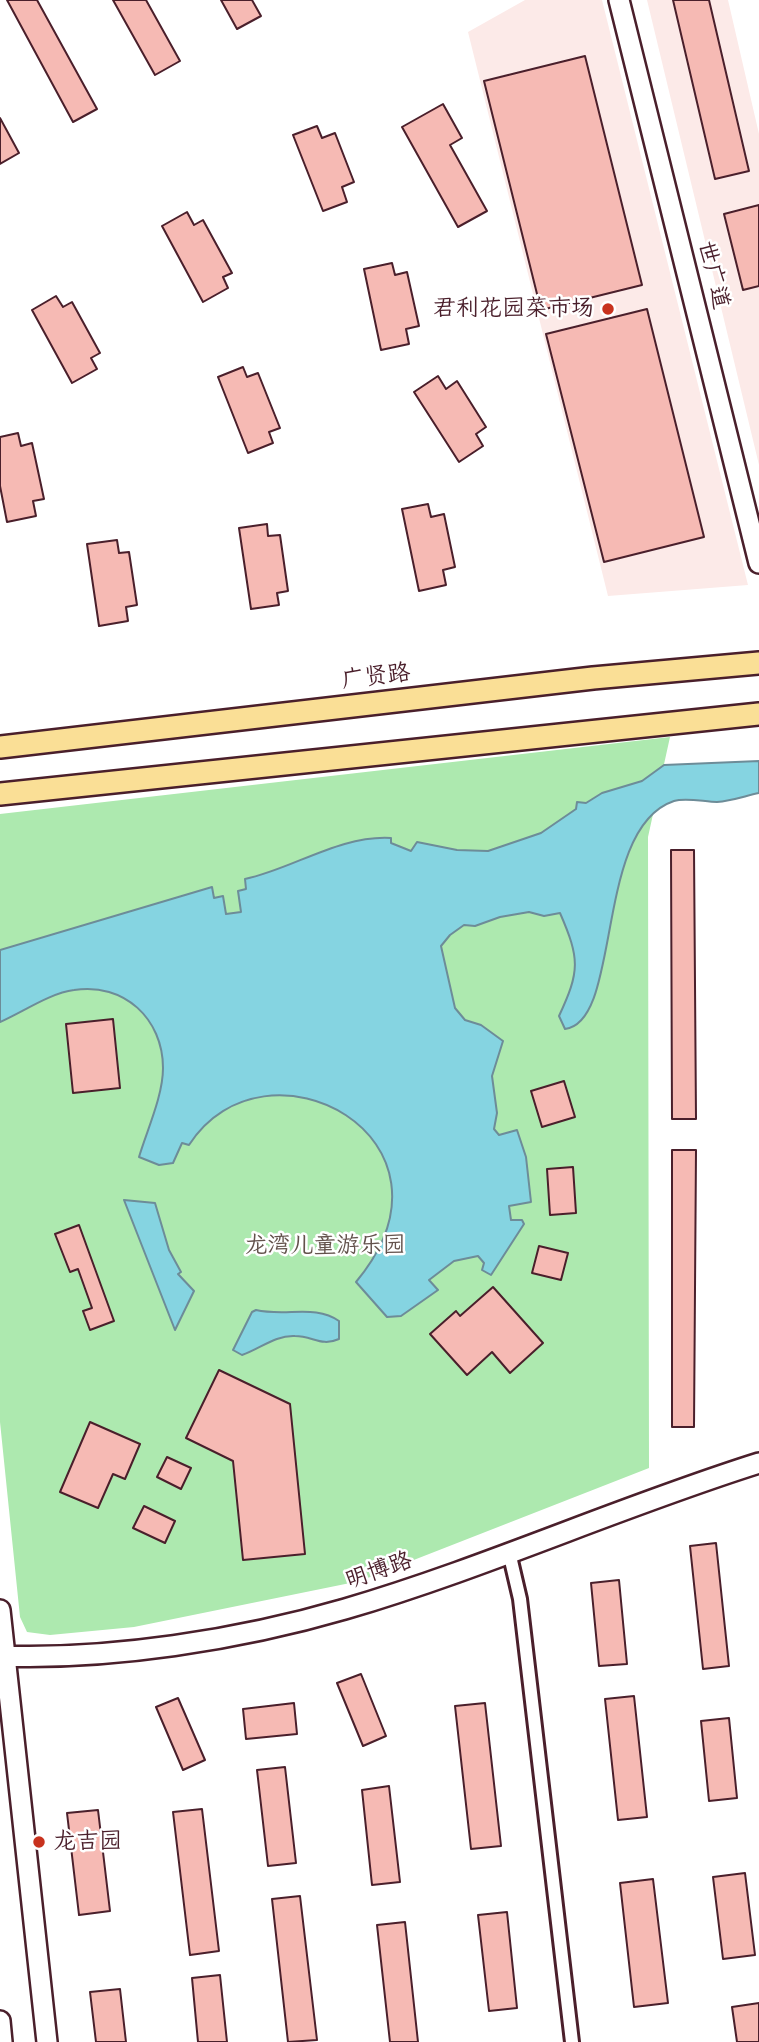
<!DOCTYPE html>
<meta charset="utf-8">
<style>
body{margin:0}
canvas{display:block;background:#fff}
</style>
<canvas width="759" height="2042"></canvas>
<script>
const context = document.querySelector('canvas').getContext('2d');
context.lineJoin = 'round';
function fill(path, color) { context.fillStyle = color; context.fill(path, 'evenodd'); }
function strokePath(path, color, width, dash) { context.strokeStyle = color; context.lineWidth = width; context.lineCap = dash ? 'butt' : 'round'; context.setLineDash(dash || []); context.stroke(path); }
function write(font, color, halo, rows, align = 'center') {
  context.font = font + ' "Patrick Hand","LXGW WenKai TC",sans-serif'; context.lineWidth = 5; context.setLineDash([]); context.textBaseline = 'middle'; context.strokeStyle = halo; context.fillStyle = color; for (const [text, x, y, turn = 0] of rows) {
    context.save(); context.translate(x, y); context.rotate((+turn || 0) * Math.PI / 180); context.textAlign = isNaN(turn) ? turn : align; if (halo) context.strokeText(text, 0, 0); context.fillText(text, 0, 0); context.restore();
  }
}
fill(new Path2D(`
 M525 0H602L748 585 608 596 468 32Z
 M647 0H728L759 134V465Z`), '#fceae8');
fill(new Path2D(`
 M670 737 648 837 649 1468 360 1581 134 1627 50 1635 27 1632 20 1617 0 1422V814Z`), '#ade9af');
const water = new Path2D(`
 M759 761V793C745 796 731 801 717 802 705 802 686 797 674 801 593 828 623 1022 565 1029L559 1016C580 971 580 959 560 913L544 916 529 912 500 917 475 926 464 925 450 935 441 946 455 1008 465 1020 481 1025 503 1041 492 1076 497 1113 494 1129 499 1135 517 1130 526 1157 531 1202 509 1206 511 1220H522L524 1224 491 1275 482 1270 484 1263 478 1256 454 1261 429 1280 438 1290 401 1316 387 1317 356 1282C476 1138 265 1027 189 1145L182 1143 173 1163 159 1165 139 1157C147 1130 163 1096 163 1068 163 1019 124 982 74 990 50 993 23 1012 0 1022V950L212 887 214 898 223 896 226 914 241 912 238 891 246 889 245 879C293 869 339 835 391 838V843L411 851 417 842 457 850 488 851 541 833 576 809 577 802 586 803 602 793 642 781 664 765Z
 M124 1200 155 1203 169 1250 181 1272 178 1274 194 1291 175 1330Z
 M256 1310C286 1317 315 1304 339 1321V1339C321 1347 313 1336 295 1336 275 1335 260 1349 242 1355L233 1350 252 1312Z`);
fill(water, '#85d4e1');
strokePath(water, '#6d8c98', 2);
const building = new Path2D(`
 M7 0H37L97 109 73 122Z
 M113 0H146L180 61 155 75Z
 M221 0H252L261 16 237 29Z
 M673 0H709L749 171 715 179Z
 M585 56 642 285 541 310 484 81Z
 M443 104 462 138 450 145 487 211 458 227 402 127Z
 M0 118 19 153 0 164Z
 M317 126 322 138 335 133 354 182 342 187 347 202 323 211 293 135Z
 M759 205V286L743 290 724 214Z
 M187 212 194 225 203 220 232 273 223 277 228 288 203 302 162 226Z
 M392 263 395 275 407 272 419 326 406 329 409 344 381 350 364 269Z
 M56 296 63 307 72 302 100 353 91 358 97 369 72 383 32 310Z
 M647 309 704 537 604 562 546 334Z
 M243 367 247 377 258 373 280 428 269 432 273 443 248 453 218 377Z
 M438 376 446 389 457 381 486 427 476 434 483 446 459 462 414 392Z
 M18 433 21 446 32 443 44 499 33 501 36 516 7 522 0 486V437Z
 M428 504 431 517 444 514 455 567 443 570 446 585 419 591 402 509Z
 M267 524 268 536 280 535 288 591 277 593 279 605 251 609 239 528Z
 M117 540 119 553 129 552 137 605 126 607 128 621 99 626 87 544Z
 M671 850H694L696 1119H672Z
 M113 1019 120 1088 73 1093 66 1024Z
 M564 1081 575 1117 542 1127 531 1091Z
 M672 1150H696L694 1427H672Z
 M573 1167 576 1213 550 1215 547 1169Z
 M79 1225 114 1321 90 1330 83 1311 92 1308 78 1269 70 1272 55 1234Z
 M539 1246 568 1253 561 1280 532 1273Z
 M493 1287 543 1343 510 1373 492 1352 467 1375 430 1334 456 1311 460 1316Z
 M219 1370 290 1404 305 1554 243 1560 233 1461 186 1438Z
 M90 1422 140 1444 125 1479 113 1474 98 1508 60 1492Z
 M167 1457 191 1468 181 1489 157 1477Z
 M144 1506 175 1521 165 1543 133 1528Z
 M716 1543 729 1666 703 1669 690 1546Z
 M619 1580 627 1664 599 1666 591 1583Z
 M361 1674 386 1736 363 1746 337 1683Z
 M634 1696 647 1817 618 1820 605 1699Z
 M178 1698 205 1760 183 1770 156 1707Z
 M294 1703 297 1734 246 1739 243 1709Z
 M485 1703 501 1846 471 1849 455 1706Z
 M729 1718 737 1798 709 1801 701 1721Z
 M285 1767 296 1863 268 1866 257 1770Z
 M389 1786 400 1882 372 1885 362 1790Z
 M202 1809 219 1951 190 1955 173 1812Z
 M98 1810 110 1911 79 1915 67 1813Z
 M745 1873 755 1955 723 1959 713 1877Z
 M653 1879 668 2003 634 2007 620 1883Z
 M300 1896 317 2040 288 2042 272 1899Z
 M507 1912 517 2008 489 2011 478 1915Z
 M405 1922 418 2042H390L377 1925Z
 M220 1975 227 2042H198L192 1978Z
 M120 1989 126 2042H96L90 1992Z
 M759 2003V2042H737L732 2007Z`);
fill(building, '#f6bab4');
strokePath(building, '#4a1f2b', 2);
const street = new Path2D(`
 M509 1552 520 1599 572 2042`);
const secondary = new Path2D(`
 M619 0 759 563
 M0 1610 47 2042
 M0 1656C110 1660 239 1640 345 1609 485 1568 619 1507 759 1463
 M0 2021 2 2042`);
const primary = new Path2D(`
 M0 747 593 678 759 663
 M0 794 759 714`);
strokePath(street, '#4a1f2b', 18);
strokePath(secondary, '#4a1f2b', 24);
strokePath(primary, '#4a1f2b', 26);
strokePath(street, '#fff', 12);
strokePath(secondary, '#fff', 19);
strokePath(primary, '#fadf96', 21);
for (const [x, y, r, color] of [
 [608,309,7,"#c8321e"],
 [39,1842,7,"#c8321e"]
]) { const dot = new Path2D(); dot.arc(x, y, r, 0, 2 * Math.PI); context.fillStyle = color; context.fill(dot); strokePath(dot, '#fff', 2.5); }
write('23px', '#4a1f2b', '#fff', [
 ["世广道",713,275,76],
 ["广贤路",376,677,-7],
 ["明博路",379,1571,-19]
]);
write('23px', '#4a1f2b', '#fff', [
 ["君利花园菜市场",594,309],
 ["龙吉园",53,1842,"left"]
], 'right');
write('23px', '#63524c', '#fff', [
 ["龙湾儿童游乐园",325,1246]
]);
</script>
